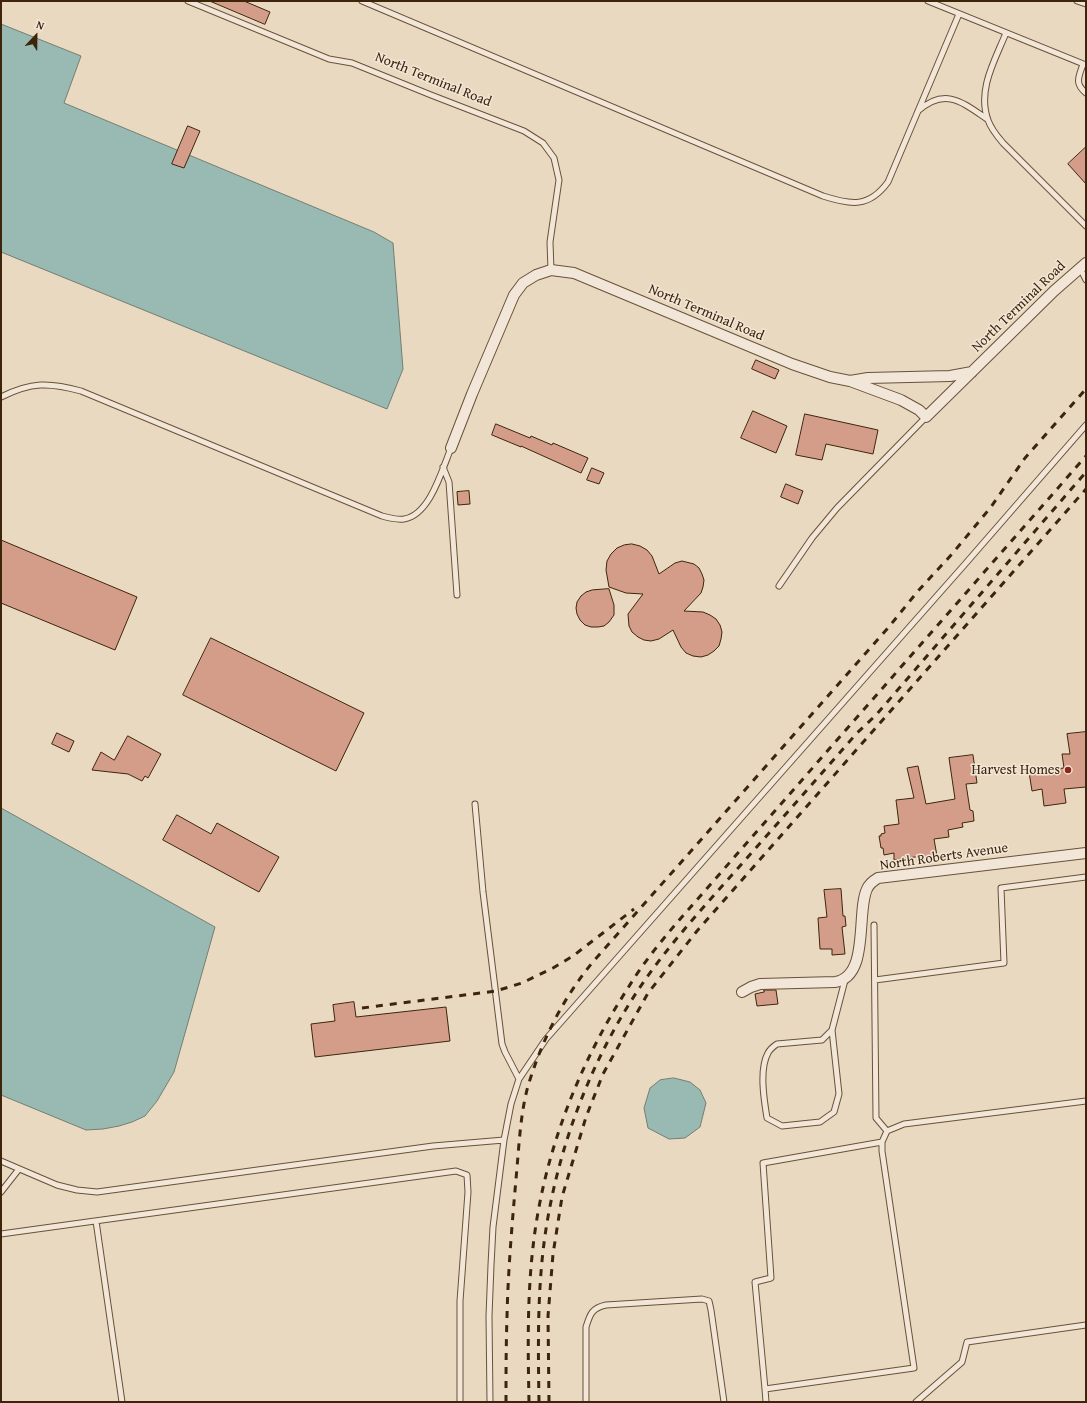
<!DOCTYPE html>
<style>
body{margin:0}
#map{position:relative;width:1087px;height:1403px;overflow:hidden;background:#ead9c1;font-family:"Gentium Book Plus",serif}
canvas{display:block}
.frame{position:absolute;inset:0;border:2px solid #3d250b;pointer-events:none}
.north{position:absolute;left:16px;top:16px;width:40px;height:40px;-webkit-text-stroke:3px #f1e6d7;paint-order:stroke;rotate:22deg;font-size:11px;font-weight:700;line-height:16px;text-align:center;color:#3d250b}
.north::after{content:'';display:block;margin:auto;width:14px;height:18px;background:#3d250b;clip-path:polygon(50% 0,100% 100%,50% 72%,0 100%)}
</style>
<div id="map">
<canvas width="1087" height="1403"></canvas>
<div class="frame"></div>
<div class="north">N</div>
</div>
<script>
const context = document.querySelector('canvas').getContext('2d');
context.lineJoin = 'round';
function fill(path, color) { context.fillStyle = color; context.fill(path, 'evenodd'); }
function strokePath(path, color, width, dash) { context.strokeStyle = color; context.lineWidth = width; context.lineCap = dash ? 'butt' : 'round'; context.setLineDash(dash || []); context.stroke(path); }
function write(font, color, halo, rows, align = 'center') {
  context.font = font + ' "Gentium Book Plus",serif'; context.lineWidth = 3; context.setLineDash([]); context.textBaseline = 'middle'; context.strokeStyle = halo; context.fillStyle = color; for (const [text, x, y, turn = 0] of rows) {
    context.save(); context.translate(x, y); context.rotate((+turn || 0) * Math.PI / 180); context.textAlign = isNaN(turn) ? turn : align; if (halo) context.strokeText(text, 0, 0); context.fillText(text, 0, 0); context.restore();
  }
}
const water = new Path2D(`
 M1 24 81 56 64 103 374 232 393 243 403 369 387 409 1 252Z
 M1 808 215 927 174 1072 157 1101 145 1116 132 1122 119 1126 103 1129 86 1130 1 1095Z
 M674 1078 690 1082 700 1090 706 1103 700 1127 685 1138 669 1139 648 1128 644 1108 650 1088 660 1080Z`);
fill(water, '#98bab3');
strokePath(water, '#747e70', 1);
const building = new Path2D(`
 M210 1H244L270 12 265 24Z
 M188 126 200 131 184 168 172 164Z
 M1086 147V184L1068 164Z
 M756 360 779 370 775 379 752 369Z
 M753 411 787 426 776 453 741 438Z
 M805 414 878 430 873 454 826 444 822 460 796 455Z
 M496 424 530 438 531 436 552 445 553 443 588 458 581 473 521 446V447L492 435Z
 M592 468 604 473 599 484 587 480Z
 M786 484 803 491 798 504 781 497Z
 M469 491 470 504 458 505 457 492Z
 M1 540 137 597 115 650 1 603Z
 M632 544 640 546 647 550 652 556 659 574 675 563 682 561 694 564 699 568 702 574 704 580 703 587 701 593 684 611 703 612 710 615 716 619 720 625 722 632 721 639 719 646 714 651 708 655 701 657 693 656 686 653 681 647 673 630 659 639 651 641 644 640 638 637 632 632 629 626 628 614 643 594 626 593 609 587 606 570 607 561 611 554 617 548 624 545Z
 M609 589 614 605V615L609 622 604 626 598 627H591L585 625 580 620 577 614 576 608 577 602 581 596 586 592 592 590Z
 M211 638 364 713 336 771 183 695Z
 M1086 732V787L1064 789 1066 803 1044 806 1042 789 1032 791 1029 772 1064 768 1062 754H1070L1067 734Z
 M57 733 74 741 69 752 52 744Z
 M128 736 161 754 148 778 145 776 142 781 128 774 92 770 101 752 114 760Z
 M973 755 977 783 966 784 970 810 973 811 974 821 962 823 963 827 948 830 949 837 934 839 937 856 923 859 922 856 894 860V853L884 855 883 848H881L879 836H881V834L885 833 884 826 899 824 896 800 914 798 907 768 918 766 926 804 955 799 949 758Z
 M177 815 211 834 217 823 279 857 259 892 163 840Z
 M841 889 843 916H845L846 926 842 927 845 954 832 955V949H820L818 918 827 917 824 890Z
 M764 990H776L778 1004 757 1006 755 994 764 992Z
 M354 1002 356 1017 446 1007 450 1041 315 1057 311 1024 335 1021 333 1005Z`);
fill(building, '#d49d8a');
strokePath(building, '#3d250b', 1);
const lane = new Path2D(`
 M188 1 329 59 352 63 431 95 524 131 543 143 554 158 559 180 550 242 551 270
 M362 1 823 196C851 205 869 208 888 182L959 14
 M928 1 1086 65
 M1077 1 1086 4
 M1006 33C995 60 977 90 988 120 991 129 997 136 1003 143L1086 226
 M1083 64C1079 77 1074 83 1086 93
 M918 111C945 87 962 102 987 119
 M1080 268 1086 280
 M1 397C31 382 49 382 81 391L382 516C389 518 396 520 404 519 430 515 442 470 451 448
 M443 467 449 482 457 595
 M779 586 812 538 837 508 926 417
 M475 804 483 892 502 1044 505 1052 519 1079
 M875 980 1004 963 1001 888 1086 877
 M832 1030 839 1094 834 1112 820 1122 782 1126 767 1118C764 1100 759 1069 768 1053 770 1049 774 1046 777 1044L822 1040 832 1030 845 980
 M887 1131 904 1124 1086 1101
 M1 1161 57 1185 77 1190 97 1192 433 1146 504 1140
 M1 1192 19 1169
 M96 1221 122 1402
 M1 1234 456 1171 467 1175 468 1192 460 1301V1402
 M765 1389 755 1282 771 1278 763 1163 882 1142
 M490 1402 489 1316 491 1265 493 1227 504 1140 511 1104 519 1079 546 1039 966 563 1086 425
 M586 1402V1327C590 1314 592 1308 606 1305L702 1299 709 1301 711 1310 724 1402
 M766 1402 765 1389 914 1368 882 1151V1142L887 1131 876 1118 874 925
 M916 1402 962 1362 967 1342 1086 1325`);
const street = new Path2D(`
 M850 381 868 378 950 376 972 372
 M451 448 472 394 514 295 523 283 536 275 551 270 574 273 792 364 830 377 850 381 901 400 919 410 926 417 1054 291 1086 263
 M742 992 751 987 760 984 835 982C870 977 856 912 867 889 869 884 873 881 878 878L1086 853`);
strokePath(lane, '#685238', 7);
strokePath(street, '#685238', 12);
strokePath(lane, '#f1e6d7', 5);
strokePath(street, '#f1e6d7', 10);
strokePath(new Path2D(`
 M362 1008 496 991 522 983 553 968 573 956 634 909
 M506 1402C506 1374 506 1346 507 1317 508 1271 512 1225 516 1179 519 1148 520 1115 528 1086 542 1040 562 1000 592 963L888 628 918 591 952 554 991 507 1025 458 1086 389
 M529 1402C528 1351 527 1299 533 1247 543 1156 578 1065 628 988 643 963 662 940 681 918L1086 456
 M539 1402C538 1340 537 1278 548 1217 563 1132 597 1048 647 977 675 938 707 903 739 867 778 823 817 779 856 734L876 715 1086 472
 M549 1402 548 1316 553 1254 562 1197 586 1117 603 1074 648 993 697 931 1086 489`), '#3d250b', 3, [7, 7]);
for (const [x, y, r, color] of [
 [1068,770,4,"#8f2418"]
]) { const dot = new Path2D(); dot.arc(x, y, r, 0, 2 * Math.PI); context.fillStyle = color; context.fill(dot); strokePath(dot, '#f1e6d7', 1.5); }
write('14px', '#3d250b', '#f1e6d7', [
 ["North Terminal Road",433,80,22],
 ["North Terminal Road",1019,307,-44],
 ["North Terminal Road",706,313,23],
 ["North Roberts Avenue",944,857,-8]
]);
write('14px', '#3d250b', '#f1e6d7', [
 ["Harvest Homes",1060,770]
], 'right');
</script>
